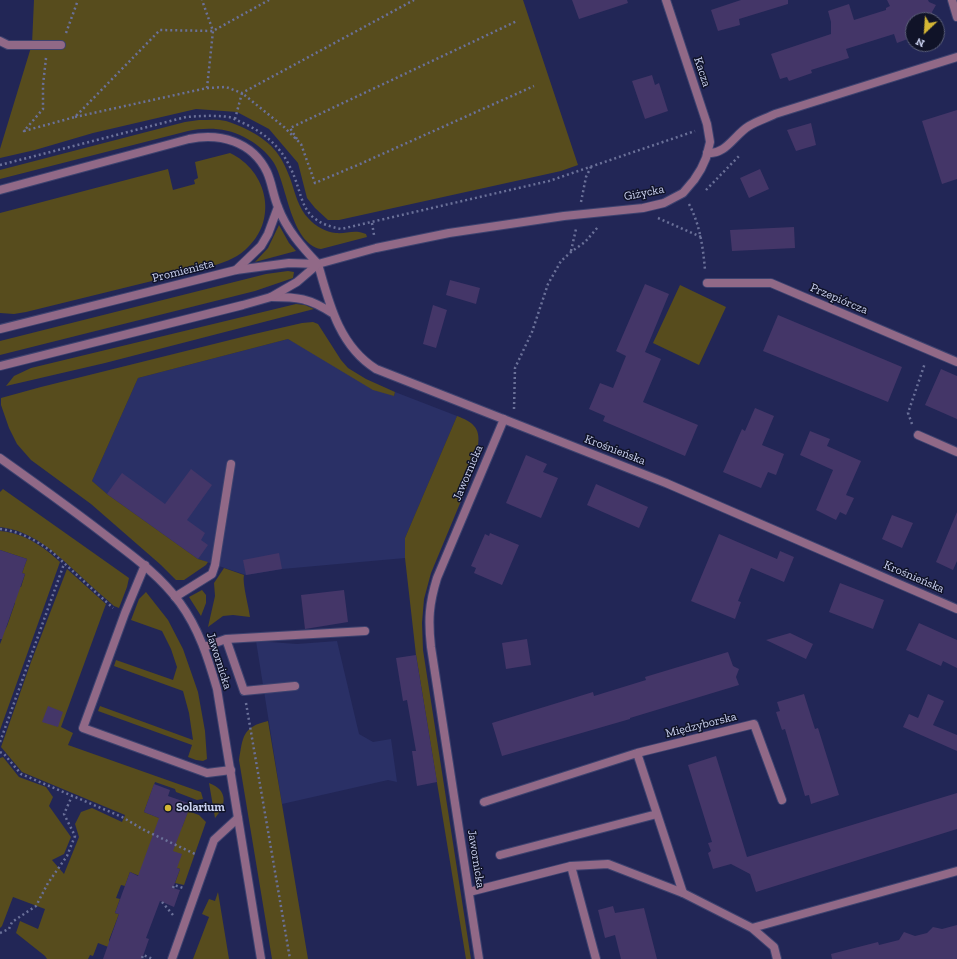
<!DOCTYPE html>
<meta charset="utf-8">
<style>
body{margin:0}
#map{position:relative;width:957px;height:959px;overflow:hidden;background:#222656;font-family:"Zilla Slab",serif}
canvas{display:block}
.north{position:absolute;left:905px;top:12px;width:40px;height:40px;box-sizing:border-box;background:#101328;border:1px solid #5b5f78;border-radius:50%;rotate:205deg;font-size:11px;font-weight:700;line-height:16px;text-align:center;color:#cbd2f0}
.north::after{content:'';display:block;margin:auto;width:14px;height:18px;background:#d4b635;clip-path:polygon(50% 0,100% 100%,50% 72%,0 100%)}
</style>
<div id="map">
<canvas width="957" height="959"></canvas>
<div class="north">N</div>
</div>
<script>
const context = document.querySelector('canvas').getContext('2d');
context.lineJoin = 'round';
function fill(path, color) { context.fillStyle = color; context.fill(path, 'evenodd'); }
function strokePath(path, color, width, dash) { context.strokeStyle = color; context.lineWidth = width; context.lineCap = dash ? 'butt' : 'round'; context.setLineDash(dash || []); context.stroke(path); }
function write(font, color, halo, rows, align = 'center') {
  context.font = font + ' "Zilla Slab",serif'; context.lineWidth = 3; context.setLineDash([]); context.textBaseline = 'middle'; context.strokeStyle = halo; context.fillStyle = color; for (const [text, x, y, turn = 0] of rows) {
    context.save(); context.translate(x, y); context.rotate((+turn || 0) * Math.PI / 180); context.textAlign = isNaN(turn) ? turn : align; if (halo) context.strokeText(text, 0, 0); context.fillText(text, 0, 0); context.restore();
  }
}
fill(new Path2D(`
 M288 339 394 396 395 392 457 416 405 538V558L282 569 246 575 198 559 107 494 92 481 138 378Z
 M256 641 297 644 337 641 359 734 373 742 391 739 397 782 388 780 282 804Z`), '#2a3066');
fill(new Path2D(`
 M34 0H523L578 165 561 171 339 220H328L315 208 307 198 298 163 269 129 237 112 196 109 93 133 35 150 0 158V149L32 44Z
 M199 120C208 120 218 119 226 121 233 123 240 126 246 129 270 141 281 153 290 178 295 192 298 208 309 219 315 226 326 232 336 233 347 234 354 229 366 234L367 237 321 249C291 244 287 185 274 163 267 152 256 143 244 137 227 128 207 127 188 131L0 179V170L185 122Z
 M230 153C268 171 279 221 245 250 235 259 222 263 209 267L26 312 14 314 0 313V213L168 169 173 190 195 184 194 180 198 178 195 162Z
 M279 225 289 243 296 251 255 262 268 248Z
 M288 271 294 272 293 278 255 291 0 355V341L266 274Z
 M680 285 726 307 699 365 653 343Z
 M296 304 305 305 314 309 105 363 6 386 14 376 31 368Z
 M313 322 318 324 341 360 348 368 366 379 395 392 394 396 373 390 288 339 138 378 92 481 107 494 198 559 208 562 206 565 184 580H176L161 565 91 504 31 460 17 444 9 428 1 405V398L41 387 250 335 302 323Z
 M457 416C472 422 481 427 478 446L483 448 431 573 424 599 422 623 423 650 471 959H466L416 655 405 558V538Z
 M3 489 129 578 127 587 119 608 114 606C101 595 88 583 75 571 53 551 32 531 0 527V492Z
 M0 531C24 533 43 546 60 562L0 730V644L2 639H0L7 626 15 603 12 601 17 586 21 587 25 574 22 573 27 559 0 550Z
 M224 568 244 575C242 583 249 607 250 617L233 615 223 616 208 627 215 596 214 583Z
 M67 569 106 604 61 727 73 733 68 745 201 792 203 799 197 800 176 792 175 789 155 782 144 812 182 827 188 811 199 815 206 822 184 885 175 883 180 869 177 868 142 877 130 872 125 886 121 885 116 898 120 899 115 913 119 914 109 940 111 948 98 943 93 956 90 955 88 959H47L45 956 16 933 20 921 38 929 45 909 13 897 2 926 0 928V758L3 757 19 777 46 787 53 797 49 806 71 837 64 854 52 860 64 874 79 837 75 824 81 812 92 808 122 822 125 815 22 772 1 747 31 662Z
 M202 590 206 595V603L201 616 189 597Z
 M146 592 168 620 183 649 198 692 205 731 207 759 203 761 196 760 188 757 192 745 98 711 100 706 193 740 189 713 183 691 114 666 116 660 173 680 177 667 171 649 162 631 131 620 139 599Z
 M268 721 308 959H272L239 760C243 737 242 727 268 721Z
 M209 783C228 790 227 805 215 818Z
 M218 892 229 959H193L209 917 202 914 209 899 215 901Z`), '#574c1d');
fill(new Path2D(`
 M572 0H627L628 3 579 19Z
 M741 0H788V4L739 19 740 25 718 31 711 10Z
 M887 0H928L929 2 936 5 932 12 934 20H913V37L897 43 894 34 846 49 849 58 811 70 812 73 789 81 787 77 780 79 771 54 831 34V22L828 11 849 4 854 20 886 10V8L890 6Z
 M652 75 655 85 659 83 668 111 645 119 632 81Z
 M957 110V179L942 184 922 121Z
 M811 123 816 145 796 151 787 130Z
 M760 169 769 189 749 198 740 178Z
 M794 227 795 248 732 251 730 230Z
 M450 280 480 288 476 304 446 295Z
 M645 284 669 294 645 352 661 359 643 402 698 425 685 456 603 421 605 416 589 409 600 383 613 388 626 356 616 351Z
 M433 305 447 310 436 348 423 344Z
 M778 315 902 367 888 402 763 351Z
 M941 369 957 376V419L925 405Z
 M755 408 774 416 762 445 784 454 776 475 768 472 761 488 723 472 742 429 745 431Z
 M810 431 830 439 827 446 861 461 846 495 854 498 846 515 840 512 836 520 816 510 833 470 800 455Z
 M526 455 547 464 543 472 558 478 541 518 506 503Z
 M191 469 212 485 187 520 205 533 201 540 208 545 198 559 107 494 122 473 165 504Z
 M596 484 648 507 639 528 587 505Z
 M957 512V561L953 570 936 562Z
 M892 515 913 523 902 548 882 539Z
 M490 533 519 545 502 585 474 573 476 568 471 566 485 534 489 536Z
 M719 534 777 559 780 551 794 557 784 582 751 568 738 601 741 602 735 619 691 601Z
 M0 550 27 559 22 573 25 574 2 639H0Z
 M279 553 282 569 246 575 243 560Z
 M840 583 884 600 873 629 829 612Z
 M344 590 348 622 305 629 301 595Z
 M919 623 957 640V668L943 661 941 666 906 650Z
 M790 633 813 644 806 659 766 640Z
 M527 639 531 665 506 669 502 643Z
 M728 652 733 666 739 669 736 677 739 685 630 718V719L502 756 492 723 593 692 594 696 646 680 645 677Z
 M416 655 437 782 417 786 412 751H416L407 700 403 701 396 658Z
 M804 694 815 729 818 728 839 795 811 804 809 795 805 796 785 729 782 730 776 712 780 711 777 702Z
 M928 694 944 701 933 725 957 735V751L903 727 909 714 918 718Z
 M48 706 63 712 58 727 42 722Z
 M716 756 747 857 957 793V829L756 892 750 874 731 864 713 869 708 853 711 851 708 843 712 842 688 765Z
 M154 784 170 790 168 796 191 804 173 851 182 854 177 868 180 869 173 888 180 890 174 907 160 901 146 938 149 939 142 959H103L119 914 115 913 130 872 138 876 159 818 144 812Z
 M613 906 615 913 644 908 657 959H621L615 935 605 938 598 910Z
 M957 925V959H832L831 954 878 942 879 945 899 940 904 932 915 936 927 933 933 927 942 929Z`), '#443668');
const service = new Path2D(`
 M0 41 8 45H61
 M0 190 189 139C220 133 252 141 267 172 272 183 273 195 278 207 286 229 302 247 318 264
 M236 270 261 246 268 234 278 207
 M145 565 125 613 83 728 207 773 231 770
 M175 597 212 574 215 565 231 464
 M226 639 244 691 295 686
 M204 647 226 639 365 631
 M484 802 637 753
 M500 855 657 814
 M571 866 596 959
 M683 893 637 753 754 724 782 800
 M172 959 214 840 238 818`);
const minor = new Path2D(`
 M952 0 957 17
 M707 153C726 155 734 135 749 126 757 121 767 118 775 114L957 57
 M318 264C329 303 339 346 376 369L666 483 957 609
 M707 283H771L957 362
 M271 297C298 297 309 298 332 313
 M918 435 957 452
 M0 458C38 485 76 512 113 541 137 559 162 578 180 603 199 629 208 658 217 689L261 959
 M469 892 571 866 608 864 683 893 752 928 774 947 777 959
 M752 928 957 871
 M479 959 431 647C428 620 429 604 437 578L504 419`);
const tertiary = new Path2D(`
 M0 329 236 270 289 263 318 264 376 248 449 233 564 216 643 208 664 203 683 193 694 180 701 169 706 158 710 142 707 124 666 0
 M0 366 243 305 271 297 297 282 318 264`);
strokePath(service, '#3d426f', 10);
strokePath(minor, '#3d426f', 10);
strokePath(tertiary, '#3d426f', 10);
strokePath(new Path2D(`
 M66 33 78 0
 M46 58 43 85V109L24 131 75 117 160 30 213 31 269 0
 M207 88 226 87 242 93 414 0
 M75 117 207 88 213 31 202 0
 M235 119 242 93 284 127 301 144 315 183 360 164 534 86
 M297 139 290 128 517 21
 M0 165 186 117C200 116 214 115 229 117 234 118 238 121 243 123 263 132 279 145 289 165 306 197 296 220 341 229L549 181 695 131
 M706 190 740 155
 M581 202 586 177 591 167
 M689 204C700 225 703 247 705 270
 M658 218 701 237
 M372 223 374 235
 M571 251 576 229
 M514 409 515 368 532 332 548 284 561 261 571 252 585 242 598 227
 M912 424 908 413 925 363
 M0 529C19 531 36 540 52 552L113 608
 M246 703 290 959
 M0 742 64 564
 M0 752 4 754 21 774 122 817 146 831 195 854
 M173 888 174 885 183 888
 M162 902 173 915
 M0 933 9 929 12 922 36 906 48 883 67 856 75 836 64 814 72 796
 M142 958 143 955 153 959`), '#6b7199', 2.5, [2, 3]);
strokePath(service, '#916987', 8);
strokePath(minor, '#916987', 8);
strokePath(tertiary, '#916987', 8);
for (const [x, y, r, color] of [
 [168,808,4,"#d4b635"]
]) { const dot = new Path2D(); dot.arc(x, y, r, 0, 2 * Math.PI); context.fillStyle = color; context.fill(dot); strokePath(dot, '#101328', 1.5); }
write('12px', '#cbd2f0', '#101328', [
 ["Kacza",702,72,72],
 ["Giżycka",644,193,-11],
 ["Promienista",183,271,-14],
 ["Przepiórcza",839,299,23],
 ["Krośnieńska",615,450,21],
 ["Jawornicka",468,473,-67],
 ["Krośnieńska",914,577,23],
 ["Jawornicka",219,661,72],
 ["Międzyborska",701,725,-14],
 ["Jawornicka",476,859,81]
]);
write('bold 12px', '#cbd2f0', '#101328', [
 ["Solarium",176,808]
], 'left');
</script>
